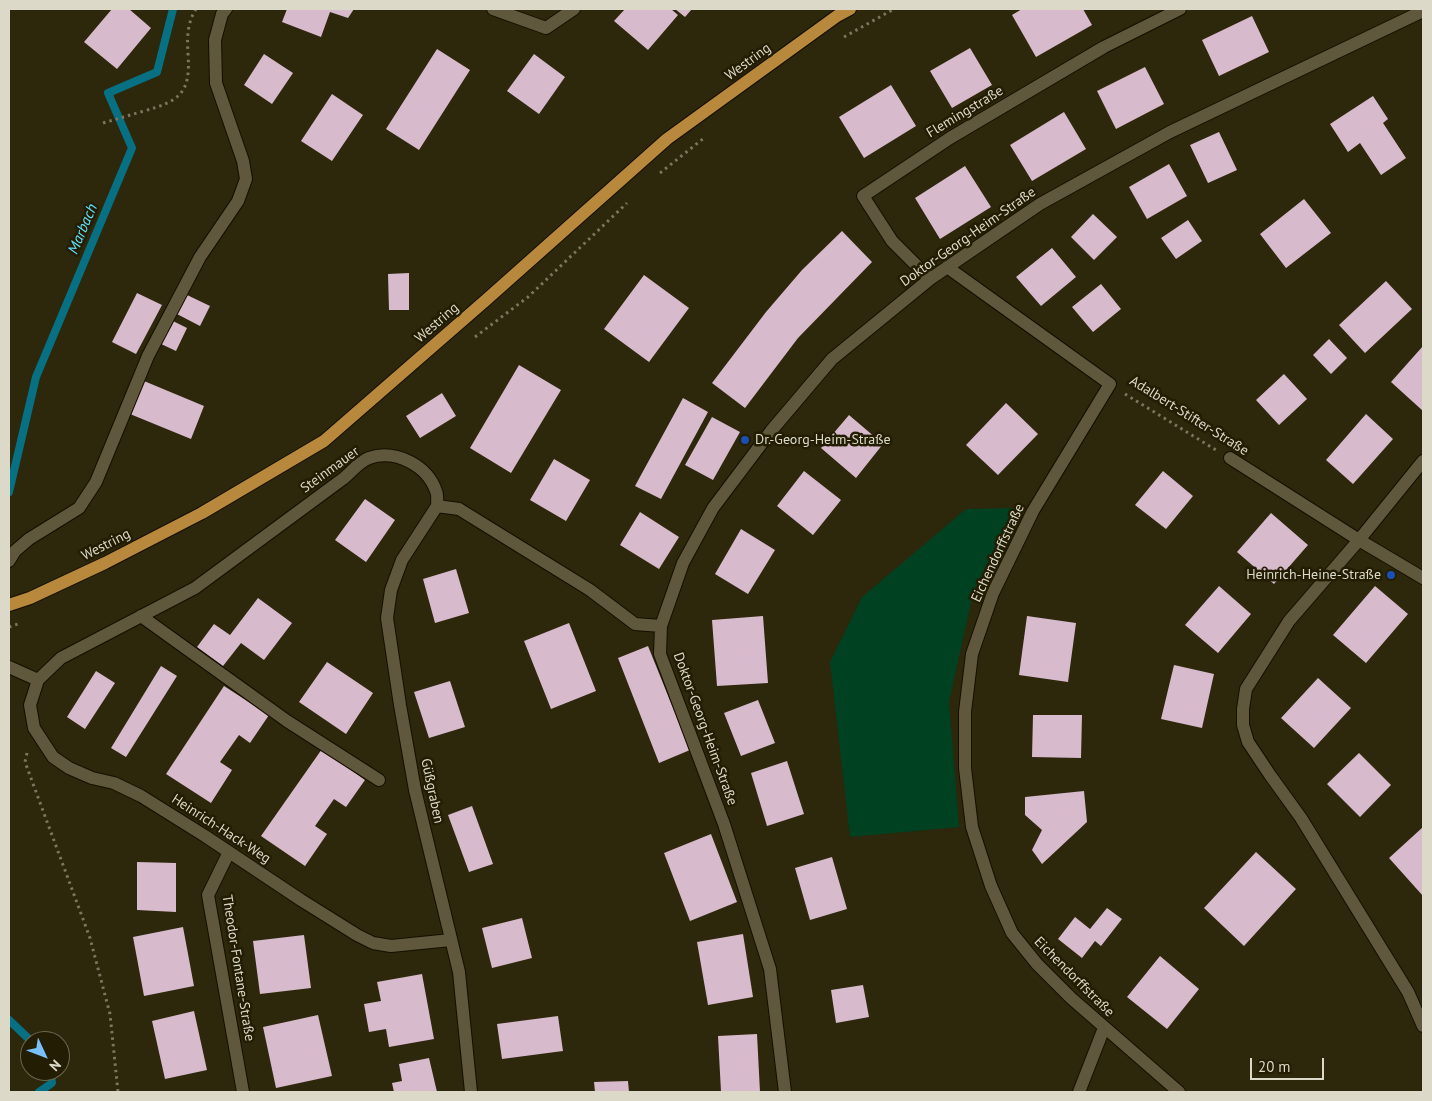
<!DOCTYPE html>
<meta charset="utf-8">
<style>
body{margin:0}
#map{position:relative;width:1432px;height:1101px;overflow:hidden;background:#2d270c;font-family:"PT Sans",sans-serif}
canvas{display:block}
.frame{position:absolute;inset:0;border:10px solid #dcd9c9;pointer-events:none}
.north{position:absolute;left:20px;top:1031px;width:50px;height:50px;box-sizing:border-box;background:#231d03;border:1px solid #6d6852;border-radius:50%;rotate:133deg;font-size:14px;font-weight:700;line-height:20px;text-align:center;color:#dcd9c9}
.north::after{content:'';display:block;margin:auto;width:18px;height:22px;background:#79bff8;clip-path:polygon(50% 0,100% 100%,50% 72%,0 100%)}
.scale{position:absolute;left:1250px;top:1058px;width:74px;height:22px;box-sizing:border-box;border:2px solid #dcd9c9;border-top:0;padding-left:6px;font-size:15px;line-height:18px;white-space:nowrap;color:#dcd9c9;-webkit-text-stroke:4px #231d03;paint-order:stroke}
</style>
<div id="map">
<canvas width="1432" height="1101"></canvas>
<div class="frame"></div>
<div class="north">N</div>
<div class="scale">20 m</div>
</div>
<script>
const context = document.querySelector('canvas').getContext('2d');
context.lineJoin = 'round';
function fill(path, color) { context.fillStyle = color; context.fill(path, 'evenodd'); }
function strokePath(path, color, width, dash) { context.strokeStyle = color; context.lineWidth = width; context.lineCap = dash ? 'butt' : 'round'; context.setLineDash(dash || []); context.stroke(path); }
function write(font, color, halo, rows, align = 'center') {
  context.font = font + ' "PT Sans",sans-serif'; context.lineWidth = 5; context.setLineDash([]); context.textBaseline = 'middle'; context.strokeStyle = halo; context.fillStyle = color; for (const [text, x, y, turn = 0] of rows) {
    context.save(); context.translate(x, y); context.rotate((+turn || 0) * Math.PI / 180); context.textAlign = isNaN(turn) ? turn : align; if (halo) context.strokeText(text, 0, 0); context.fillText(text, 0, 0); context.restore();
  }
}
fill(new Path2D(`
 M1014 508 973 593 949 702 959 827 850 837 830 662 862 597 966 509Z`), '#004121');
strokePath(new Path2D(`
 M9 492 36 377 132 148 108 93 157 72 173 9
 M9 1020 31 1041
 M39 1092 52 1083 50 1071`), '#077083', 8);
fill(new Path2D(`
 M112 9H129L151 28 117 69 84 42Z
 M287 9H354L348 18 330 12 321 37 282 22Z
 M625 9H671L678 15 648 50 614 21Z
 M675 9H692L685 17Z
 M1022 9H1083L1092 25 1036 57 1012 15Z
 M1252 16 1269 52 1219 76 1202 40Z
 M970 48 992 85 952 108 930 71Z
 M437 49 470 70 419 150 386 129Z
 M264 54 293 73 272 104 244 85Z
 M534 54 565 77 539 114 507 91Z
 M1145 67 1164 104 1116 129 1097 91Z
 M891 85 916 126 864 158 839 117Z
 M332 94 363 115 332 161 301 141Z
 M1373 96 1388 119 1383 123 1406 158 1381 175 1360 143 1348 152 1330 124Z
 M1064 112 1086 149 1032 181 1010 145Z
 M1219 132 1237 170 1208 183 1190 145Z
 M1169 164 1187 196 1147 219 1129 187Z
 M965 166 991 207 940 239 915 198Z
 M1304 199 1331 233 1286 268 1260 234Z
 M1093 214 1117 237 1094 260 1071 237Z
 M1188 220 1202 241 1176 259 1161 238Z
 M842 231 872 262 798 338 745 408 712 383 766 312 802 270Z
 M1052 248 1076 277 1041 306 1016 277Z
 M409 273V310H389L388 274Z
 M644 275 689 308 649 362 604 329Z
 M1386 281 1412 309 1365 353 1339 325Z
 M1101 284 1121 309 1093 332 1072 307Z
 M137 293 162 305 136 354 112 342Z
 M185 294 210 306 200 326 175 313Z
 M171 320 187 328 176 351 159 343Z
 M1329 339 1347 358 1331 374 1313 355Z
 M1423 346V411L1391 382Z
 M519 365 561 390 511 473 470 448Z
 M1284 374 1307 399 1279 425 1256 400Z
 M144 381 204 406 191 439 130 414Z
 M442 393 456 416 420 438 406 416Z
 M683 398 708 412 661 499 635 486Z
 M1006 403 1038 434 998 475 966 445Z
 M1366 414 1393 439 1353 484 1326 460Z
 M849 415 883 444 856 478 821 448Z
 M712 417 740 432 713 480 685 465Z
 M554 459 590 480 566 521 530 500Z
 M804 471 841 500 813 535 777 506Z
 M1163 471 1193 496 1166 529 1135 505Z
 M365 499 395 520 366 562 335 540Z
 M640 512 679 537 659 569 620 545Z
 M1271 513 1308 545 1274 584 1237 552Z
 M741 529 775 550 748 594 715 574Z
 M456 569 469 613 435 623 423 579Z
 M1219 586 1251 614 1218 653 1185 625Z
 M1375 586 1408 614 1366 663 1333 635Z
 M258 598 292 623 264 660 241 643 223 666 197 647 214 624 230 635Z
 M763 616 768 683 717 686 712 620Z
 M1027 616 1076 623 1068 682 1019 675Z
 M569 623 596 691 551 709 524 641Z
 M648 646 690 750 659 763 618 658Z
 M327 662 373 693 346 734 299 702Z
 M1174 665 1214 674 1202 728 1161 719Z
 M161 666 177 676 126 757 111 748Z
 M96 671 115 683 85 729 67 717Z
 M1318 678 1351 708 1314 748 1281 718Z
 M450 681 465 727 429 738 414 692Z
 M224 686 269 715 250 743 239 735 220 762 232 770 211 803 166 774Z
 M758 700 775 743 741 756 724 713Z
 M1033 715H1082L1081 758 1032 757Z
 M322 749 365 780 346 807 334 799 315 826 327 834 305 866 261 836Z
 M1359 753 1391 785 1360 817 1327 784Z
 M787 761 804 814 767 826 751 773Z
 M1084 791 1087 822 1042 864 1032 850 1042 830 1025 815V797Z
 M472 806 493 864 469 872 448 815Z
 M1423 827V896L1389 858Z
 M711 834 737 902 690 921 664 853Z
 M1256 852 1296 889 1244 946 1204 908Z
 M832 857 847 909 810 920 795 868Z
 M137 862 176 863V912L137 910Z
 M1107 908 1122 919 1101 946 1095 941 1082 958 1058 939 1075 917 1090 929Z
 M522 918 532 958 492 968 482 928Z
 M183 927 194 986 144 996 133 937Z
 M743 934 753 997 708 1005 697 942Z
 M304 935 311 988 260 994 253 941Z
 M1160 956 1199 989 1167 1029 1127 997Z
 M422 974 434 1039 389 1047 386 1029 369 1032 364 1004 381 1001 377 982Z
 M863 985 869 1017 836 1023 831 990Z
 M194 1011 207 1070 165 1079 152 1021Z
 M318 1015 332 1076 276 1088 263 1027Z
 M558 1016 563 1051 502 1059 497 1024Z
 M757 1034 760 1092H721L718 1036Z
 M429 1058 437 1092H394L392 1083 402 1081 399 1064Z
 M628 1081 629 1092H595L594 1082Z`), '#d8bacd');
const lane = new Path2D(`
 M9 561 15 551 29 539 79 508 96 482 148 356 200 257 238 201 246 179 243 161 216 83 215 40 222 14 226 9
 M141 616 287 721 379 780`);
const street = new Path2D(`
 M493 9 546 28 574 9
 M947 267 1110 384 1033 511 993 593 972 654 965 712V768L972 827 991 886 1012 933 1037 964 1071 998 1179 1092
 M930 279 892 241 863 196 950 138 1104 47 1180 9
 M1230 458 1359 540 1423 578
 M1423 461 1359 540 1289 621 1246 689 1243 709V725L1248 742 1270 775 1301 818 1408 992 1423 1026
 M437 506 402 560 391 590 387 618 400 705 415 790 459 972 471 1092
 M9 667 38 680
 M38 680 61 658 195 588 344 478C351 472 360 461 369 458 395 449 427 465 436 491 438 495 437 501 437 506L459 509 590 590 635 624 661 626
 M38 680 30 705 34 728 53 757 69 768 92 778 114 783 141 796 205 836 301 900 357 935 373 943 391 946 451 940
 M229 852 208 895 243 1092
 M785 1092 770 969 724 824 660 654 661 626 683 563 713 508 771 431 832 359 930 279 1040 204 1170 132 1423 11
 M1079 1092 1104 1028`);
const primary = new Path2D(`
 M9 605 30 598 105 563 202 513 324 441 486 300 667 139 837 16 850 9`);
strokePath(lane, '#150f00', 14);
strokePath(street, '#150f00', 14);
strokePath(primary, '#150f00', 14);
strokePath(new Path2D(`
 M844 37 894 9
 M103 123C117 119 130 115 144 111 179 101 191 94 188 54 187 38 187 23 196 9
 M660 173 704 138
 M475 337 528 297 627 203
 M1125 394 1216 450
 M9 627 18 624
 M27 753 25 762 90 938 110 1014 118 1092`), '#7b7660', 3, [2.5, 4]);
strokePath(lane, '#5f583c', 12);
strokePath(street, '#5f583c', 12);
strokePath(primary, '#b8893d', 12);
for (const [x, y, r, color] of [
 [745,440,5,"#1a4fb4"],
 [1391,575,5,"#1a4fb4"]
]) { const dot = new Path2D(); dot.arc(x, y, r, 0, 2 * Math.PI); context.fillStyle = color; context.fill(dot); strokePath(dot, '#231d03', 2); }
write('14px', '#dcd9c9', '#231d03', [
 ["Westring",748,62,-36],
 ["Flemingstraße",965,112,-31],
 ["Doktor-Georg-Heim-Straße",968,237,-35],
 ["Westring",437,323,-41],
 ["Adalbert-Stifter-Straße",1189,416,32],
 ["Steinmauer",330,470,-36],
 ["Westring",106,545,-27],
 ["Eichendorffstraße",998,553,-65],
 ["Doktor-Georg-Heim-Straße",705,729,70],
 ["Güßgraben",432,791,78],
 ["Heinrich-Hack-Weg",221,829,33],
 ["Theodor-Fontane-Straße",238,968,81],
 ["Eichendorffstraße",1074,977,45]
]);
write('14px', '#dcd9c9', '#231d03', [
 ["Dr.-Georg-Heim-Straße",755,440],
 ["Heinrich-Heine-Straße",1381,575,"right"]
], 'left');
write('italic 15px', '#63e1fd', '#231d03', [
 ["Marbach",83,229,-67]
]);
</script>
